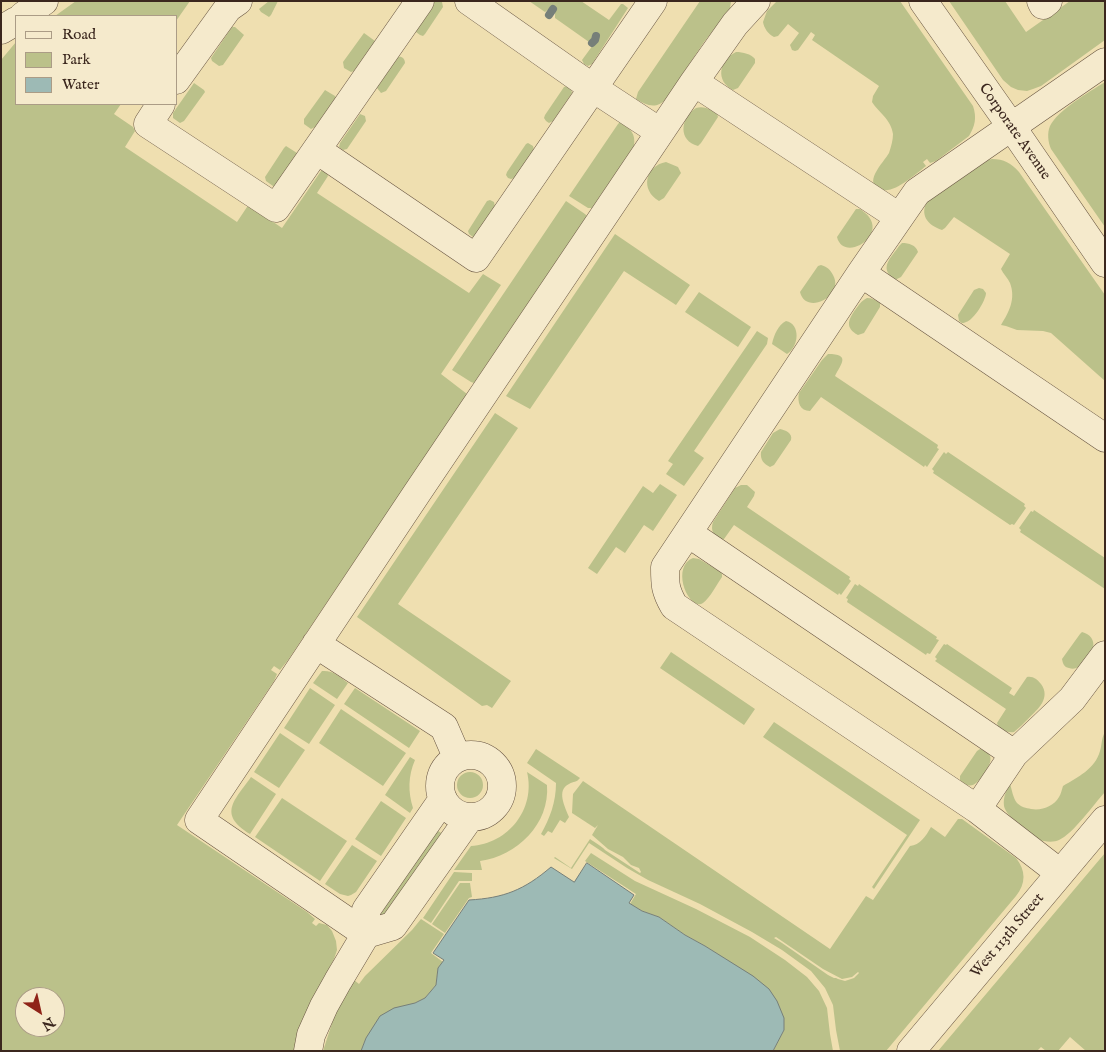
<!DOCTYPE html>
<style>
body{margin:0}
#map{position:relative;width:1106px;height:1052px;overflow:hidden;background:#efdfb0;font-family:"IM FELL English",serif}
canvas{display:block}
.frame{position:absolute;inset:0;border:2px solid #3b271e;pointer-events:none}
.legend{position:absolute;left:15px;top:15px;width:162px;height:90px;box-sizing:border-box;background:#f5eacc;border:1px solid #ab9c86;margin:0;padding:6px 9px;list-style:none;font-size:15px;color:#3b271e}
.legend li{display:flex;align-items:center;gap:10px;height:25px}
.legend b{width:25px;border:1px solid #ab9c86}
.north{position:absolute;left:15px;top:987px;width:50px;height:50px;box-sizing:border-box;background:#f5eacc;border:1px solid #ab9c86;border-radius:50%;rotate:145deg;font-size:14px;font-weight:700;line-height:20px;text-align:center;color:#3b271e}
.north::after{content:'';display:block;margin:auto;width:18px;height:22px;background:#8f2418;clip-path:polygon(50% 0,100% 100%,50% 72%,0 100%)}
</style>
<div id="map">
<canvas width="1106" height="1052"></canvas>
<div class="frame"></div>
<ul class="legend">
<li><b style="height:6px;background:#f5eacc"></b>Road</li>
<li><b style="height:14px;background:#bbc18a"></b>Park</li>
<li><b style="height:14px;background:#9dbab5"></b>Water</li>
</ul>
<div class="north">N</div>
</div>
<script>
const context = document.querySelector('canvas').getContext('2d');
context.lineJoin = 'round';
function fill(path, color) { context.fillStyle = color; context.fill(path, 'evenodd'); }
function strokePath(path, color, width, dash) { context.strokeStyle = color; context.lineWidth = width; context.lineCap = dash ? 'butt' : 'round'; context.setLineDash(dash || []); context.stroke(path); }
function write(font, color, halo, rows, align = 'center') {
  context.font = font + ' "IM FELL English",serif'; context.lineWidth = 4.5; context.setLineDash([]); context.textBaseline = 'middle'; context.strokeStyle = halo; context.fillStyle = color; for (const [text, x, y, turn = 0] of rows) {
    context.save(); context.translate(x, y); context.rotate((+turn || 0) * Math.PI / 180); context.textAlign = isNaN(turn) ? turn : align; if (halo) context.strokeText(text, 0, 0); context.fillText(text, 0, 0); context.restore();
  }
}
fill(new Path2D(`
 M76 1H190L176 21V16H55Z
 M269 1H278L271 15 269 17 261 12 259 9Z
 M435 1 442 2 443 7 425 34 423 36 420 35 416 32 417 29Z
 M529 1H581L609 20 621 4H623L628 8 592 64 588 66 584 64 582 60 593 45 599 40V35L594 36 589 42 555 18V12L553 9 550 8 545 12Z
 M700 1H731L730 9 704 42 666 99C656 110 646 105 636 99L638 92Z
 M777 1H900L973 106C977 118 975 126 969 136L936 161 930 163 927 159 923 162 926 166C917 173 895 193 883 190 860 185 884 162 889 153 891 147 893 140 893 134 891 119 879 113 872 102L873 96 879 86 812 40 815 35 811 32 798 50 795 51 792 50 790 45 799 33 788 24 778 36 774 37C768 34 764 28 763 22L767 11Z
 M949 1H1005L1026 32 1070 1H1105V40L1041 86 1033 89 1027 91 1018 90 1011 87 1003 80Z
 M232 27H235L244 35 223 65 219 66 212 61 211 58Z
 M364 33 375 41 354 71 351 72 344 68 343 62Z
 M16 42V104H121L114 114 133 127 135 131 125 147 237 222 247 207 250 206 282 228 321 171 323 170 327 174 328 176 317 193 469 293 483 274 501 285 441 374 467 394 288 660 280 670 274 666 271 670 277 674 274 681 177 825 307 912 315 919 312 923 316 926 319 923 327 925 332 931 336 941 337 950 334 959 304 1017 295 1051H1V60ZM25 997H55V1027H25Z
 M736 52C743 52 751 54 755 59V63L738 88 733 90C715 81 719 60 736 52Z
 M398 57C402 56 405 59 405 63L386 91 381 93 377 88 378 86Z
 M1105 82V227L1051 149C1048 142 1047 133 1050 126 1058 110 1089 92 1105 82Z
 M194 83 204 90 205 92 184 121 180 123 173 118V113Z
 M567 86 571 89 572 93 553 121 549 123 546 121 544 118 545 115 564 87Z
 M325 90 335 96 336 98 315 127 311 129 304 124V119Z
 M696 108C704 106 710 109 717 113L718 117 701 143 698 146C678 141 680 118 696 108Z
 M360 114 365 116 366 121 347 149 343 150 339 147 340 143Z
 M621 121C630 129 636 133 634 146L592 208H588L569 196 618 124Z
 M528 143 533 146 534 150 515 178 511 179 508 178 506 175 507 172 526 144Z
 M286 146 297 153 275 186H273L266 181 265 177 284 148Z
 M992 159C1004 159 1011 163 1019 172L1105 295V381L1051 333 1043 331 1017 330 1006 326 1001 325C1009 312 1016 299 1010 283 1008 278 1003 274 1001 269L1010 254 954 217 945 228 942 230C927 225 919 214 928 200L984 161Z
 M666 162 678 167 681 173 664 198 659 201C640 190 645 166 666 162Z
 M490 200 494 202 495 207 476 236 473 237 469 234 468 231 487 201Z
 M566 201 585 214 587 216 474 383 471 382 452 370Z
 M856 209H860C863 211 867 214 869 217 885 238 843 262 837 237Z
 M615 234 690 285 676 305 624 271 530 409 506 396Z
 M902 243C909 243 916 245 918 252L901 277 895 280C878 268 891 258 899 246Z
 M821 265C827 267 830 269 833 275 845 296 806 316 800 292L818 266Z
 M979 288 983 289 986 293C986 300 974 320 966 322 962 324 962 323 959 321L958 315 974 290Z
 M699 292 751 327 738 347 685 312Z
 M867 298C872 298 876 300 880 303V307L864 333 858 335C845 328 848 320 855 310 859 305 861 301 867 298Z
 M786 321C801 324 799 347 787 354L772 344C774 335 778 325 786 321Z
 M757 331 768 338 767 344 694 451 704 458 684 486 666 474 673 464 668 461Z
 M828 354C851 354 841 364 835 376L938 445 937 448 939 449 927 467 925 465 924 467 821 397 810 411C800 411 797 402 799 393L822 360Z
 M495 413 518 428 398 604 511 681 492 708 487 705 482 706 357 617Z
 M780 429C785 430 793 433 791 440L774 465 770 467C764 464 760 460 761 452L773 433Z
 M944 452 946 454 948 452 1025 504 1024 506 1026 508 1014 525 1012 524 1010 525 933 473 934 471 932 469Z
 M660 484 677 495 653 531 644 525 625 553 616 547 597 574 588 568 643 486 653 493Z
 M741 485H747L755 492 754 496 747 507 850 577 849 579 851 581 841 595 839 593 838 595 734 525 724 539C714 540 710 530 713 522L735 488Z
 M1034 510 1105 558V589L1020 532 1021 530 1019 528 1031 511 1033 512Z
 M693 558 699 559 721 572 722 574V577C717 584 710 598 703 603 689 612 670 567 693 558Z
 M855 584 858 586 859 584 937 637 936 639 939 640 930 654 927 653 926 655 847 602 848 599 846 598Z
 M1082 632C1090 634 1095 640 1093 648 1088 656 1081 672 1069 668 1064 667 1063 664 1062 659L1080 634Z
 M944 644 946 645 947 644 1012 688 1009 693 1014 696 1027 677C1033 676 1037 679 1041 684 1051 698 1038 709 1029 718 1024 723 1019 728 1014 732 1007 733 1002 730 998 726L997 723 1006 709 935 661 937 659 935 657Z
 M671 652 755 709 744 725 660 668Z
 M322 671C333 670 340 677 348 683L337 699 313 683Z
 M310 688 335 705 309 744 284 728Z
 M355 688 420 731 409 748 344 704Z
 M341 709 406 753 383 786 319 743Z
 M774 722 920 820 874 889 872 887 907 835 763 737Z
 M1105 732V792C1094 804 1073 834 1059 840 1055 842 1049 842 1044 841 1033 839 1006 817 1004 806 1003 797 1006 791 1010 784 1012 790 1013 798 1017 803 1021 807 1026 808 1031 809 1042 811 1054 806 1059 797 1061 794 1062 789 1063 786 1078 777 1095 769 1100 751 1102 745 1101 739 1105 732Z
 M280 733 305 750 279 788 254 772Z
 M536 749 580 778C576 783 574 781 569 784 556 790 565 807 569 817L565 823 560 820 552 833 548 831 544 836 541 834C550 818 556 802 556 783L527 763Z
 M980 749C997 753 990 766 983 775 976 785 970 790 960 780V776L977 751Z
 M410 757 415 760C408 776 408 792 413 808L410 813 385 795Z
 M457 785a13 13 0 1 1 26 0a13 13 0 1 1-26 0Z
 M527 772 547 785C550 824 517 856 480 861L482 870H454L471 846C508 844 536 809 527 772Z
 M251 777 276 794 250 834C217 814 235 800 251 777Z
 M583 781 830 949 866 896 873 900 910 846C920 845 926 836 931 827L945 837 958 819H962L1016 858C1026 871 1026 883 1016 896L886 1051H840L836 1030 833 1005 825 988 811 971 782 950 752 932 700 904 648 880 627 868 589 843 572 869 554 858 555 857 571 868 590 839C594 842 603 847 605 850L640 873 641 872 639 868 631 865 623 857 608 849 592 835 598 825 595 828 572 813 573 794ZM776 937 823 969 842 979 852 977 858 972 859 973 854 978 845 981 838 979 836 978H834L828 975 782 943 774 938Z
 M282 798 347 841 320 881 255 837Z
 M381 801 406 818 381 856 355 839Z
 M434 828 444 835 386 916H381L380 912Z
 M352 845 377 861 356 892 351 895 348 896 340 894 325 884Z
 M591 853 635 881 696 909 750 937 785 960 807 977 819 991 827 1008 830 1034 833 1051H773L784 1030 728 961 705 946 685 935 659 917 642 911 630 904 636 894 585 861Z
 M1105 853V1051H1086L1070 1037 1058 1051H1046L1041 1047 1037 1051H938Z
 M454 872 472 873V881H459L431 923 423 918Z
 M460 883H470L472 897 469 898 445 933 432 924Z
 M421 919 444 934 431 953 443 962 438 968 436 985 431 991 425 998 415 1003 366 1038 361 1051H323L335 1014 354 980 359 984 365 976 412 930Z`), '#bbc18a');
const water = new Path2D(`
 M587 863 634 895 629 903 642 911 659 917 685 935 705 946 753 976 769 989 777 1001 784 1018V1030L773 1051H361L366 1038 380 1016 394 1008 415 1003 425 998 431 991 436 985 438 968 444 960 433 953 469 900C504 898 524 890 551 867L574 882Z`);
fill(water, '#9dbab5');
strokePath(water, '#767f79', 1);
strokePath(new Path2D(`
 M549 15 553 9
 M592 43 595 40 596 36`), '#767f79', 8);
const minor = new Path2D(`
 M469 1 593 88 660 132
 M756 1 735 24 694 82 899 217
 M923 1 1011 126 1105 263
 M1041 1 1043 5 1048 1
 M23 16 44 1
 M1 30 16 21
 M176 80 228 8 238 1
 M161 104 148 124 276 208 420 1
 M317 150 476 258 653 1
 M861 273 1105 438
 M688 533 1014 754
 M316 644 444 727 457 757
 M440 786a31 31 0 1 1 62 0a31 31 0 1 1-62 0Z
 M443 799 366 910V934L393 926 470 817
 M977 809 1014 754 1072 699 1105 655
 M1060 873 977 809 674 606C665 590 665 585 665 567L861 273 917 192 1105 62
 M308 1051 311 1035 324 1006 338 981 366 934 199 820 417 493 694 82
 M911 1051 1105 820`);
strokePath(minor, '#685542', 29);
strokePath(minor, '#f5eacc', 28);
write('15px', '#3b271e', '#f5eacc', [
 ["Corporate Avenue",1014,132,55],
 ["West 113th Street",1008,936,-50]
]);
</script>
